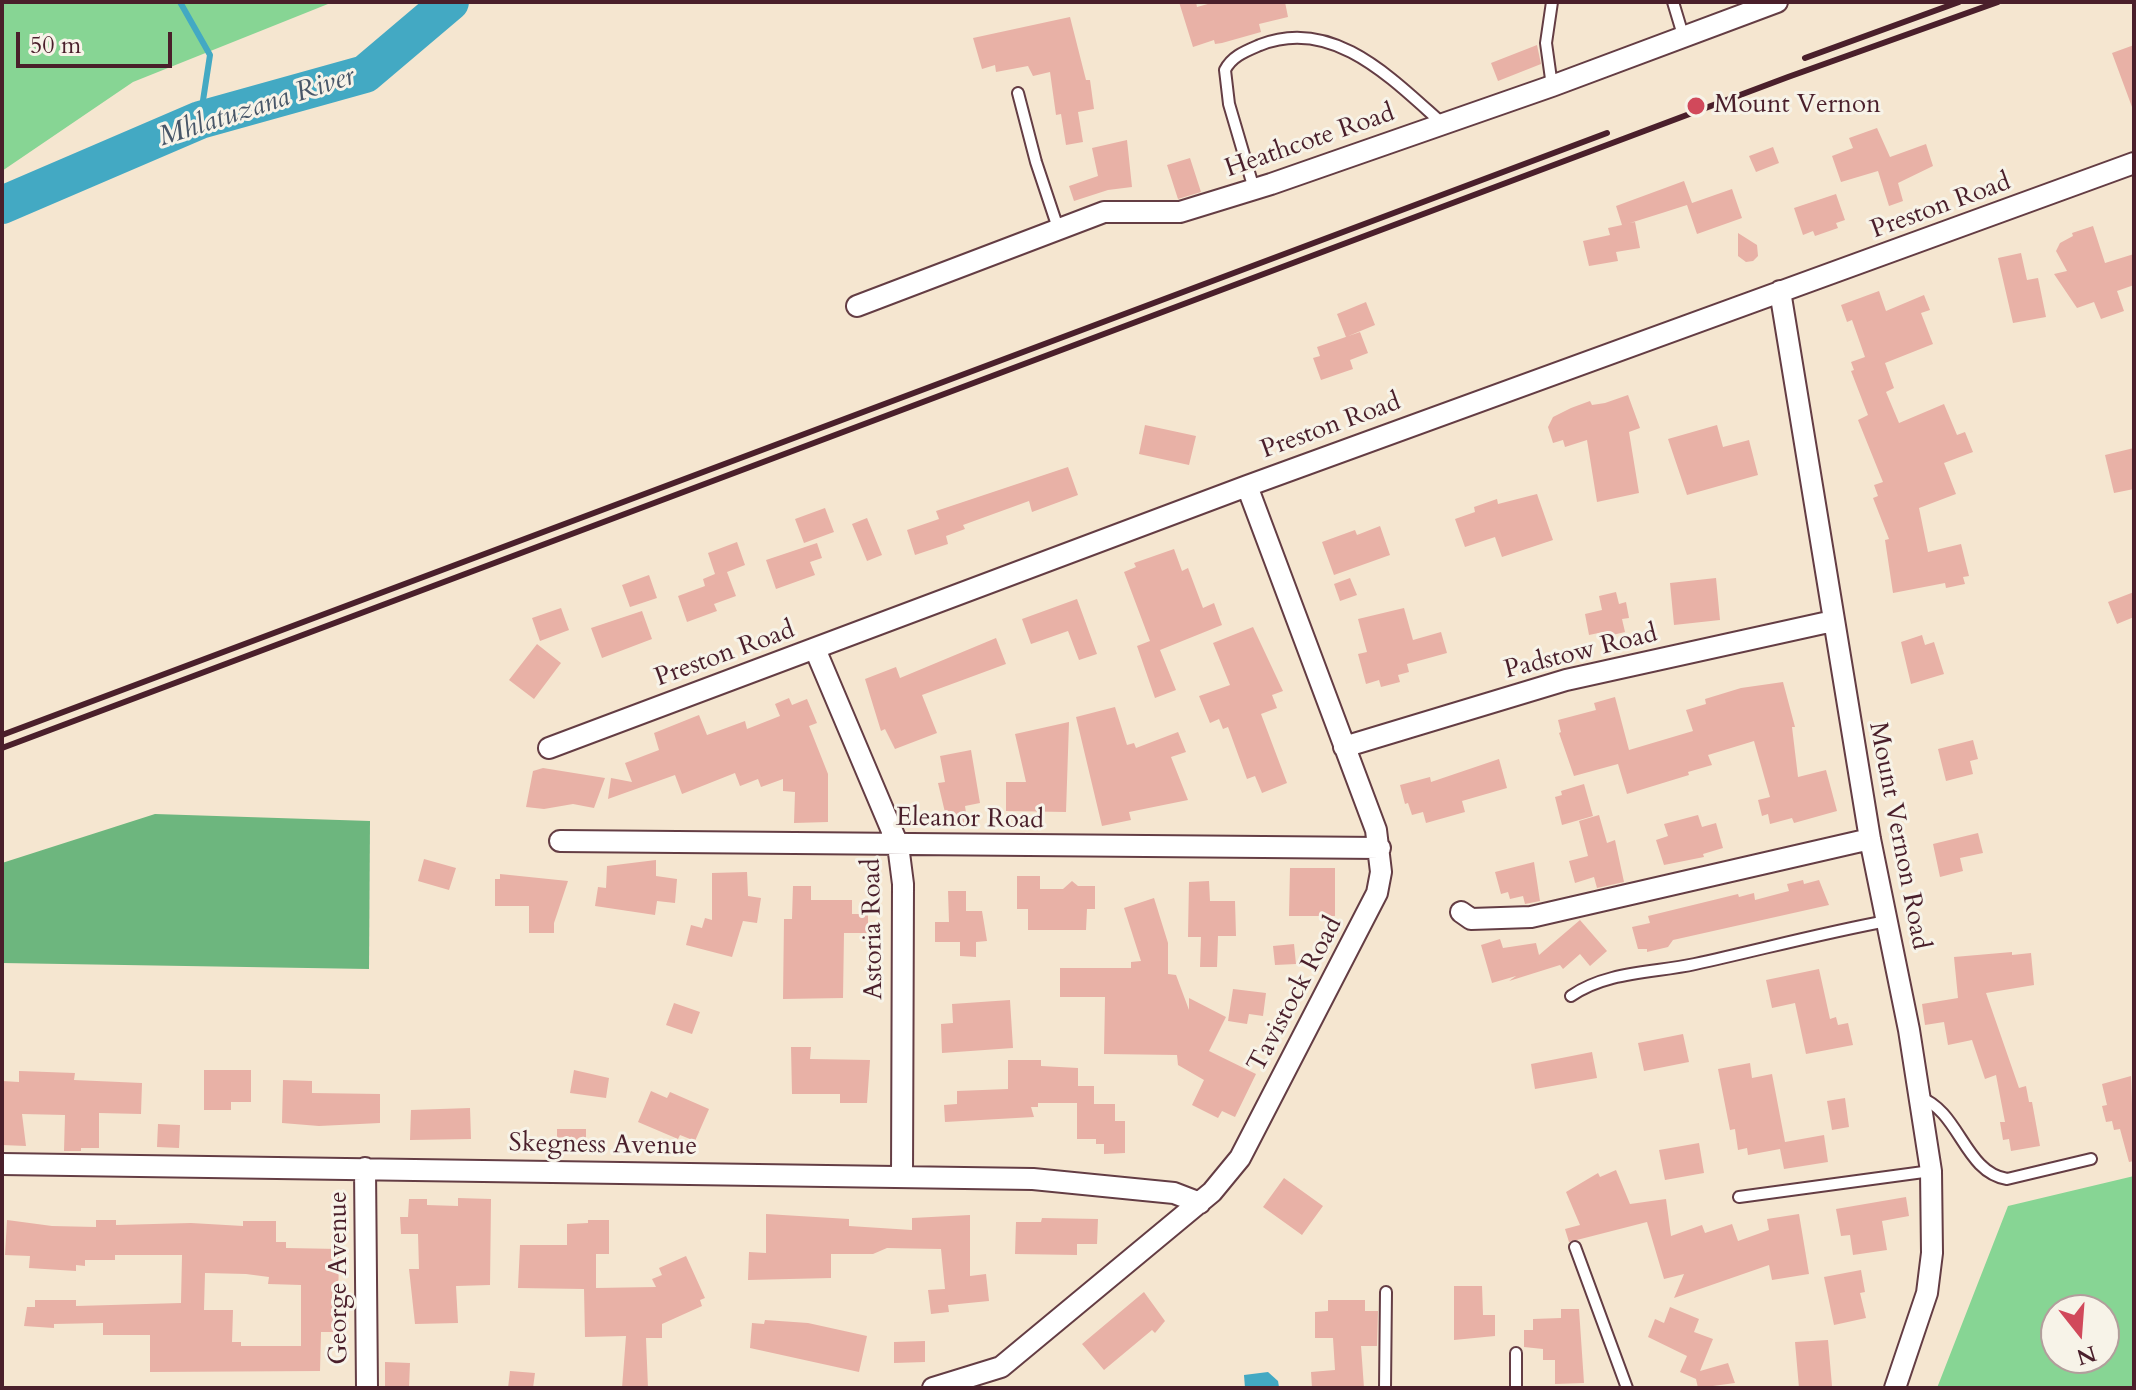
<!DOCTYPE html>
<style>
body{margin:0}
#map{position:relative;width:2136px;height:1390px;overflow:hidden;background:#f5e6d0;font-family:Cardo,serif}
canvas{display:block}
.frame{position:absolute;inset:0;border:4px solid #4a1f2b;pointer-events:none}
.north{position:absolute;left:2040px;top:1294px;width:80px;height:80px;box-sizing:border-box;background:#f7f3e8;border:2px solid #b29e9c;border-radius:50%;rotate:163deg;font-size:22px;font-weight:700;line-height:32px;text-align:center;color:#4a1f2b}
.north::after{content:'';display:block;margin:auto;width:28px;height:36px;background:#d1495b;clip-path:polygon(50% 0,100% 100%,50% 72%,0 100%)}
.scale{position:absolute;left:16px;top:32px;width:156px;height:36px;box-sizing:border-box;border:4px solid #4a1f2b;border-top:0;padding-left:10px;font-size:24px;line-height:28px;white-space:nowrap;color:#4a1f2b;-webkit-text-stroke:6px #f7f3e8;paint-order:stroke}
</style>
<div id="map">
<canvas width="2136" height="1390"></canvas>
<div class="frame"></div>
<div class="north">N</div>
<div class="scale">50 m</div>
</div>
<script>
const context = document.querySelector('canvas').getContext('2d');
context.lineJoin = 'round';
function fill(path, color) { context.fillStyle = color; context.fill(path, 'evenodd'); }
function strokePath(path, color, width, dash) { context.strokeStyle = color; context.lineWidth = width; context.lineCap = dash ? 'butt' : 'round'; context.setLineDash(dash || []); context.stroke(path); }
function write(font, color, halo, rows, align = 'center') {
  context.font = font + ' Cardo,serif'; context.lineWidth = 6; context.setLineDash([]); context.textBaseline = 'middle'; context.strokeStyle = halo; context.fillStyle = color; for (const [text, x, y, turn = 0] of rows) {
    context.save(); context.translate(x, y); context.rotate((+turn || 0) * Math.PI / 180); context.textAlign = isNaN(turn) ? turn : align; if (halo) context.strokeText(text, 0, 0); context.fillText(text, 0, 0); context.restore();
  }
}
fill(new Path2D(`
 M2 2H333L133 82 2 171Z
 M2134 1176V1388H1937L2008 1206ZM2056 1310H2104V1358H2056Z`), '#87d594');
fill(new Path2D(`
 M155 814 370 821 369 969 2 963V863Z`), '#6db67e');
fill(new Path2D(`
 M1268 1372 1278 1381 1279 1387 1245 1388 1244 1375Z`), '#43a9c3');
strokePath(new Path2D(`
 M180 2 210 55 200 120`), '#43a9c3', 6);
strokePath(new Path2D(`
 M2 205 200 120 365 74 450 2`), '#43a9c3', 38);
fill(new Path2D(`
 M1179 2H1196L1197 7 1215 2H1285L1288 17 1259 24 1261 32 1222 43 1215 44 1214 40 1193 47Z
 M1070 17 1086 80H1090L1094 109 1078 112 1083 142 1066 145 1061 114 1056 115 1050 72 1033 76 1028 66 996 72 995 65 982 69 973 38Z
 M1537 45 1541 64 1498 81 1491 63Z
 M2134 45V107H2132L2112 53Z
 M1877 128 1890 157 1926 144 1933 166 1898 183 1903 201 1889 206 1878 171 1841 182 1832 156 1853 148 1849 138Z
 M1127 140 1132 187 1108 190 1074 201 1069 186 1098 176 1092 148Z
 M1773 147 1779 163 1756 172 1749 156Z
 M1190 158 1201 192 1178 199 1167 165Z
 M1684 181 1692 203 1732 189 1742 218 1697 234 1687 205 1662 213 1630 223 1635 222 1640 248 1616 252 1618 261 1589 266 1583 241 1610 235 1608 228 1622 225 1616 206Z
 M1836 194 1845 220 1836 223 1838 228 1815 236 1813 231 1803 235 1794 208Z
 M2093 226 2105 263 2134 254V285L2117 291 2124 311 2101 319 2094 302 2077 308 2054 274 2067 271 2056 251 2060 243 2073 236 2072 233Z
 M1738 233 1757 245 1758 256 1753 261 1746 262 1738 256Z
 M2021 253 2027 280 2038 278 2046 317 2013 323 1998 258Z
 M1879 291 1886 311 1924 295 1930 310 1921 313 1933 344 1885 363 1894 388 1886 392 1899 423 1944 404 1957 435 1965 432 1973 452 1944 463 1956 494 1919 508 1928 552 1961 544 1969 576 1963 577 1965 584 1946 588 1945 583 1893 593 1885 540 1889 539 1873 498 1878 496 1874 485 1883 482 1858 420 1868 415 1851 371 1854 370 1851 362 1865 357 1852 320 1847 322 1841 305Z
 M1366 302 1375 325 1346 337 1337 314Z
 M1360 332 1368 353 1350 360 1353 369 1321 380 1313 358 1320 356 1317 347Z
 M1628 395 1640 428 1629 432 1639 493 1597 502 1587 440 1565 447 1563 440 1553 443 1548 427 1553 417 1571 408 1590 401 1592 405 1605 403Z
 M1145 425 1196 436 1189 465 1139 454Z
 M1717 425 1723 447 1749 440 1758 475 1687 495 1668 439Z
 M2134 448V489L2114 493 2105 455Z
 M1068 467 1078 495 1032 512 1029 501 963 525 965 529 946 536 948 544 915 555 907 530 939 519 936 511Z
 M1537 494 1553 540 1502 557 1495 537 1465 547 1455 519 1475 512 1474 507 1497 499 1498 504Z
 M825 508 834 532 804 543 795 519Z
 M867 518 882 555 867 561 852 524Z
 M1380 526 1390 555 1334 575 1322 542 1355 530 1357 535Z
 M737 542 745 565 727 572 736 596 714 604 717 611 687 622 678 596 705 586 703 579 715 574 708 553Z
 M817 543 822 558 810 562 815 575 776 589 766 560Z
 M1174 549 1182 571 1188 568 1203 608 1214 603 1222 625 1160 650 1176 690 1155 698 1137 646 1150 641 1124 572 1136 567 1134 563Z
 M649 575 657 598 630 607 622 585Z
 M1350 578 1357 595 1340 601 1334 584Z
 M1716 578 1720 620 1674 625 1670 583Z
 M1616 592 1619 604 1626 602 1629 618 1622 619 1625 632 1604 637 1603 632 1589 635 1585 614 1602 610 1599 596Z
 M2134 592V617L2117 624 2108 602Z
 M1077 599 1097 654 1079 660 1068 631 1031 644 1022 619Z
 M561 608 569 630 540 641 532 618Z
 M1404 608 1413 640 1441 632 1447 653 1407 664 1409 672 1398 675 1400 682 1381 687 1379 680 1366 684 1358 654 1367 652 1358 619Z
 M642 611 652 639 602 658 591 628Z
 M1253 627 1283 691 1272 695 1277 708 1261 714 1287 783 1262 793 1255 776 1247 779 1228 727 1223 729 1219 719 1210 723 1199 696 1230 685 1213 643Z
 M1922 635 1925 645 1934 642 1944 674 1911 684 1901 642Z
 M996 638 1006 664 922 695 937 733 895 749 885 729 881 731 865 679 896 667 900 678Z
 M537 644 561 663 534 699 509 680Z
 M1783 682 1795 727H1792L1798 777 1826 770 1837 811 1794 823 1792 818 1770 824 1768 814 1762 816 1758 800 1770 797 1754 741 1708 755 1712 765 1688 772 1689 775 1627 794 1618 764 1574 776 1559 733 1561 732 1558 720 1596 710 1594 703 1615 697 1629 750 1693 731 1686 710 1706 704 1705 699 1741 688Z
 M789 698 792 705 807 699 817 723 809 726 828 774V822L794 823 795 792 783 791V779L761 787 758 779 740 786 735 773 682 794 675 775 608 799 611 778 632 782 625 763 659 750 654 733 699 715 707 735 745 721 747 729 780 716 775 704Z
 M1115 707 1127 745 1134 743 1136 748 1178 732 1186 752 1171 757 1188 800 1129 812 1131 820 1102 826 1076 717Z
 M1069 722 1066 812 1006 811V782H1026L1015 734Z
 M1973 740 1978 759 1970 761 1973 774 1946 781 1938 749Z
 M971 750 980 803 965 806 968 825H948L938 783 945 782 940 756Z
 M1499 759 1507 788 1462 801 1465 812 1426 823 1423 812 1412 815 1408 803 1405 804 1400 785 1430 777 1431 782Z
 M543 768 605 778 594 808 573 804 544 809 526 807 533 771Z
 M1584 784 1593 816 1562 825 1555 797 1562 795 1561 791Z
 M1599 815 1607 843 1615 840 1624 882 1597 888 1594 877 1575 883 1569 861 1588 856 1579 821Z
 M1698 815 1702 827 1716 823 1723 848 1703 854 1704 857 1664 865 1656 840 1668 836 1664 824Z
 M1978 833 1983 853 1960 858 1963 871 1940 877 1933 844Z
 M424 859 456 868 449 890 418 881Z
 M656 860V876L677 879 675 903 657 901 655 915 595 906 598 887 606 888 607 866Z
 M1534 862 1540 901 1525 904 1523 896 1510 899 1508 892 1501 894 1495 872Z
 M1290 868H1335V916H1289Z
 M747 872 748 896 761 898 757 923 743 921 732 957 686 945 691 925 702 928 705 918 712 920V873Z
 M500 874 568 881 554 923V933H529V906H495V879H500Z
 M1017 876H1040V889H1063L1072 881 1078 886H1095V909H1087L1086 930H1028V909H1017Z
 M1803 880 1804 884 1819 880 1829 905 1673 940 1668 947 1647 952V949H1638L1632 927 1650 923 1648 916 1738 894 1739 897 1754 893 1755 900 1789 891 1787 884Z
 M1209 881 1210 901H1235L1236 936H1218L1217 967H1200L1201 937H1188L1189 882Z
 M793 886H811V900H852V914H868V933H844L843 998 783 999 784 919H792Z
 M948 891H966V911H982L987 941 976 942V957L960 956V942H935V922H949Z
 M1154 898 1168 943V974L1176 975 1189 1010V998L1226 1017 1209 1051 1256 1074 1235 1117 1222 1111 1218 1118 1192 1105 1204 1080 1178 1065 1177 1055 1104 1054 1105 997H1060V968H1131V962L1141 961 1124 908Z
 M1580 920 1607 951 1590 966 1580 954 1563 969 1560 965 1509 981 1516 976 1492 983 1481 945 1500 939 1503 948 1536 943 1539 955Z
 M1294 944 1296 964 1275 965 1273 946Z
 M2012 952V955L2031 953 2034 985 1986 993 2019 1088 2026 1086 2029 1102H2032L2040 1146 2011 1151 2009 1139 2003 1140 2000 1122H2005L1996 1075 1985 1079 1972 1040 1948 1045 1944 1022 1925 1025 1922 1004 1958 998 1954 957Z
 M1819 969 1830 1019 1836 1017 1838 1025 1848 1023 1853 1045 1806 1054 1795 1003 1772 1008 1766 980Z
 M1233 989 1266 993 1263 1016 1249 1014 1247 1024 1228 1021Z
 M1010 1000 1013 1048 942 1053 941 1024 953 1023 952 1004Z
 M674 1003 700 1012 692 1034 666 1025Z
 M1683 1034 1689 1062 1644 1071 1638 1043Z
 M791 1047H811L810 1059 870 1060 867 1103H840V1094H792Z
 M1592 1052 1597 1078 1535 1089 1531 1064Z
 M1008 1060H1041V1066L1078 1068V1086H1094V1104H1115V1121H1125V1153L1104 1154V1144H1096V1139H1077V1103H1038V1107H1031L1034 1117 945 1122 944 1105 957 1104V1091L1008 1089Z
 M1750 1063 1752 1078 1772 1074 1785 1142 1824 1135 1828 1162 1784 1169 1780 1149 1748 1155 1747 1148 1738 1150 1735 1129 1730 1130 1718 1069Z
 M204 1070H251V1102H231V1110H204Z
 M574 1070 609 1078 606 1098 570 1093Z
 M19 1071 75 1073 74 1080 142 1083 141 1114 99 1113V1148H81V1151H64L65 1115 22 1114 26 1146 2 1145V1081L19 1082Z
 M2131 1076 2134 1161 2129 1162 2120 1129 2114 1130 2112 1121 2106 1122 2102 1106 2107 1105 2102 1084Z
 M283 1080 312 1081V1093L380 1094V1123L319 1126 282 1123Z
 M651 1091 667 1098 670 1092 709 1109 695 1141 680 1135 678 1139 638 1122Z
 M1845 1098 1849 1127 1832 1130 1827 1101Z
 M470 1108 471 1139 410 1140 411 1110Z
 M158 1124 180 1125 179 1148 157 1147Z
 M557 1129H586V1154H557Z
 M1699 1143 1704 1173 1665 1180 1659 1150Z
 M1616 1170 1630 1204 1666 1199 1671 1236 1702 1225 1705 1233 1732 1224 1738 1241 1769 1230 1767 1219 1799 1214 1809 1274 1772 1280 1769 1265 1674 1298 1684 1274 1664 1279 1647 1222 1569 1242 1565 1229 1580 1225 1566 1192 1598 1173 1600 1177Z
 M1284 1178 1323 1206 1302 1235 1263 1207Z
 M1906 1197 1909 1216 1882 1221 1887 1250 1853 1255 1850 1235 1841 1236 1836 1209Z
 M458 1198 491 1199 490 1285 456 1286 458 1323 415 1324 409 1269H419L418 1234H401L400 1217H408L409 1199H427V1205L458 1206Z
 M766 1214 849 1219V1226L912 1230V1218L970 1215V1276L986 1274 989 1301 948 1305 949 1312 931 1314 928 1290 945 1289 941 1249 887 1248 873 1254H831V1278L748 1280 749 1252 766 1253Z
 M1042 1218 1098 1219 1097 1244H1077V1255L1015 1254 1016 1222H1041Z
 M7 1220 52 1226 96 1227V1220H116V1225L191 1223 243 1226V1221H276V1242H286V1248L339 1249 338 1311 333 1312V1332H321L320 1371 150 1372V1335H103V1323L54 1324V1328L24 1326 27 1307H35V1300H76V1306L181 1303 182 1255H115V1260H85V1266L76 1265V1271L29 1268 30 1256 5 1255ZM205 1273 246 1274 269 1277 268 1284 301 1285V1346H241V1342H232L233 1310H204Z
 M588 1220H609V1254H596V1288L656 1287 652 1279 662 1275 659 1268 686 1256 705 1298 700 1300 702 1306 662 1324V1338H646L648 1388H622L626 1336 585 1337 584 1289 518 1288 520 1245H567V1224L588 1223Z
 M1861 1270 1865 1292 1860 1293 1866 1318 1834 1325 1824 1277Z
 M1454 1286H1482L1483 1315H1495V1336L1454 1340Z
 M1144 1292 1165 1321 1155 1333 1152 1330 1104 1370 1082 1344Z
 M1328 1300H1365V1311H1378L1377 1346H1361L1364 1388H1312L1311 1372 1335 1370 1333 1338H1315V1312L1328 1311Z
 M1670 1307 1699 1319 1694 1332 1713 1339 1700 1371 1728 1363 1735 1383 1698 1388 1696 1379 1680 1372 1687 1356 1648 1337 1655 1319 1664 1323Z
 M1561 1309H1579L1584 1383 1555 1384V1360H1543V1349L1524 1347V1330H1533V1319L1561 1318Z
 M765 1320 808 1323 867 1336 859 1372 750 1348 752 1323 764 1324Z
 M1828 1340 1832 1386 1799 1388 1795 1342Z
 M925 1341V1362L894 1363V1342Z
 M385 1362 410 1363 409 1388H385Z
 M510 1371 535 1373 533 1388H508Z`), '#e8b1a6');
const lane = new Path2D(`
 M1673 2 1683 35
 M1552 86 1546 43 1552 2
 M1018 93 1036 162 1058 228
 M1254 189 1229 104 1225 70C1232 56 1246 51 1260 45 1333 16 1392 79 1443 124
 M1571 996C1607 971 1654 973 1695 964 1759 950 1822 933 1887 921
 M1919 1097C1960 1111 1964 1172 2007 1179L2091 1159
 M1739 1197 1931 1171
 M1575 1247 1627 1388
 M1516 1353V1388
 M1385 1388 1386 1292`);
const street = new Path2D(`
 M1780 291 1870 839 1909 1030 1931 1171 1932 1253 1927 1293 1895 1388
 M857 306 1104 212H1180L1271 184 1552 86 1777 2
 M815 649 898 845 903 884 902 1177
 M1344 747 1566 680 1833 621
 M549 748 1247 486 2134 163
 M560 841 1380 848
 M1461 912 1471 919 1531 917 1870 839
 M2 1164 1033 1179 1174 1193 1200 1203
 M365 1168 367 1388
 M933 1388 1001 1367 1212 1192 1240 1158 1377 893 1381 872 1376 830 1247 486`);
strokePath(lane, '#643d44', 14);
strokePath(street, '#643d44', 24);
strokePath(lane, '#fff', 10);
strokePath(street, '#fff', 20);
strokePath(new Path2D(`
 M1805 58 1959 2
 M2 735 1607 133
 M2 748 1788 77 1998 2`), '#4a1f2b', 6);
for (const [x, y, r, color] of [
 [1696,106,10,"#d1495b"]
]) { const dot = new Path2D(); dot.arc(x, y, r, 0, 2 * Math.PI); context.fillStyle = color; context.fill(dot); strokePath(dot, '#f7f3e8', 3); }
write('26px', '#4a1f2b', '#f7f3e8', [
 ["Mount Vernon",1714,106]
], 'left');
write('26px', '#4a1f2b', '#f7f3e8', [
 ["Heathcote Road",1310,142,-19],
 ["Preston Road",1941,207,-20],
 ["Preston Road",1331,427,-20],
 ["Padstow Road",1581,653,-14],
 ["Preston Road",725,655,-20],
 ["Eleanor Road",970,820,1],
 ["Mount Vernon Road",1898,836,79],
 ["Astoria Road",874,929,-91],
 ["Tavistock Road",1296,995,-62],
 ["Skegness Avenue",603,1146,1],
 ["George Avenue",340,1278,-90]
]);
write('italic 28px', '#475668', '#f7f3e8', [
 ["Mhlatuzana River",257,108,-18]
]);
</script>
